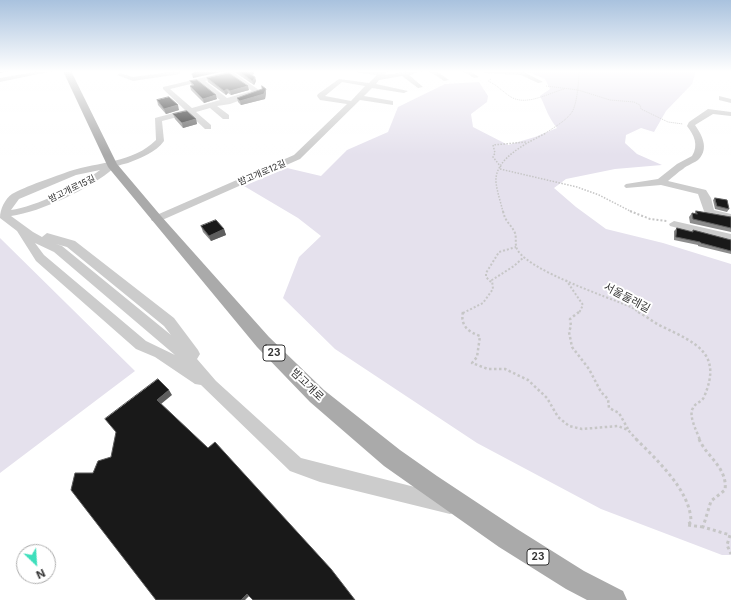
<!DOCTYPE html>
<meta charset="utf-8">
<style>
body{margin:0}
#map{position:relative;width:731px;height:600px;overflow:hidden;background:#fff;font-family:Inter,sans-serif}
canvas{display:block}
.north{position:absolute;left:16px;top:544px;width:40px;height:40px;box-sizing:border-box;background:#fff;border:1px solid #adadad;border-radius:50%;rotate:155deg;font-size:11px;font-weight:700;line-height:16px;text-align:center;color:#323232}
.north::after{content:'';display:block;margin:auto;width:14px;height:18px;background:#3edfbc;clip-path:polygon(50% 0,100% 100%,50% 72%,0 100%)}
</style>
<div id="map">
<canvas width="731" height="600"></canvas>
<div class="north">N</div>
</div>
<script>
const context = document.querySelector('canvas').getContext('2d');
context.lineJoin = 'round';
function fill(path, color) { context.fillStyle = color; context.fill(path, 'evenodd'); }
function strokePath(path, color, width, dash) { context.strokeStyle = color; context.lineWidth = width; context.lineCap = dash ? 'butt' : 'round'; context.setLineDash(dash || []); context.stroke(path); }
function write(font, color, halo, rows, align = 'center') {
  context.font = font + ' Inter,"Noto Sans KR",sans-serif'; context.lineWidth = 4; context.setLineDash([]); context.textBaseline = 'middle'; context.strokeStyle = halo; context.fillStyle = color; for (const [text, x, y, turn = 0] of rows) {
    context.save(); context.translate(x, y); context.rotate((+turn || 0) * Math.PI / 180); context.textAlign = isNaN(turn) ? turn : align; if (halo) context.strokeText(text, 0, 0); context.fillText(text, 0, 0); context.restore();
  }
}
fill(new Path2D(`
 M526 71H696L692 84 666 111 654 132 641 128 626 135 625 143 637 154 662 165 615 169 566 179 554 188 576 207 606 229 663 243 731 264V555H722L601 509 477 443 335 349 283 298 299 257 321 236 298 218 244 186 287 168 321 176 347 150 388 132 398 107 445 84 479 82 488 96 487 102 471 114 473 127 508 145 535 137 557 128C548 117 546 108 540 96L550 89 545 79Z
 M0 238 135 371 0 473Z`), '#e5e1ed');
strokePath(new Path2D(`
 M491 79 488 81C497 85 503 92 511 97 526 106 547 94 564 89
 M546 86 578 90 610 100 634 102 640 105 641 109 668 122 683 124
 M544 134C553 128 566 121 572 112 577 104 579 81 579 71`), '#c6c6c6', 1, [1, 1]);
strokePath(new Path2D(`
 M501 167 493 157 495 153 493 145 526 142
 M500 169 577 187 599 195 632 212
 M503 212C501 203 497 192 496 182 494 158 529 142 546 133`), '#c6c6c6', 1.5, [1.5, 1.5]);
strokePath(new Path2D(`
 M503 211C505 222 511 224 515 233 517 239 514 245 518 251 533 272 605 296 631 307L640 313
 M630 211 650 219 667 221
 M566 280 583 305 579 313
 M491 282 486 277V273L499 252 516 247
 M463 313 483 303 493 289 492 280 514 266 524 257`), '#c6c6c6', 2, [2, 2]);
strokePath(new Path2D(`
 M463 312C460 325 468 332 480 336L477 357 472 363 488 369H505L528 380 547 398 558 417 569 426 582 429 618 426 628 430 637 440
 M579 312 570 319 571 326 569 332 572 347 589 369 601 392 608 399 609 408 619 413 628 429
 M638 312C646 316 653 322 661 326 696 343 723 353 704 397 702 402 695 403 693 408 688 415 697 432 700 440`), '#c6c6c6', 2.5, [2.5, 2.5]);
strokePath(new Path2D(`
 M636 439C656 459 691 491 691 522L687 525 703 527
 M699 439C706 456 728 468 725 490L711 501 703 527 730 535 727 545 731 554`), '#c6c6c6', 3, [3, 3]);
fill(new Path2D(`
 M40 71H53L0 82V78Z
 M178 71 180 72V74L133 81 117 75 120 73 133 77Z
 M231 71 262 92 230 104 217 106 229 115V119H223L210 108 196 112 211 125V129H205L189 114 162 121 164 141C156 152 141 158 128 163 123 164 116 166 114 168 91 188 41 212 11 216L33 232 42 237 47 233 75 241 174 318 198 350 200 354 197 359 216 381 301 458 450 496 457 498 459 505 457 512 450 514 320 482 290 471 201 385 195 384 155 357 136 349 36 261 17 231 0 218C0 209 5 199 12 194 24 187 56 176 70 171 98 162 133 163 156 140L155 118 185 110 163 89V87ZM230 75 252 91 227 98 205 81ZM199 82 220 100 192 108 170 89ZM100 170C80 185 35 207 11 210L19 199 76 175ZM35 243 54 252 175 355 146 341 44 255ZM56 244 67 247 164 326 171 335 62 246Z
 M357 71H388L384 75 410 71H423L409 75 423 87 418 88 402 76 379 80 376 84 408 91 404 93 372 88 364 96 393 101V105L360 100 300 159 160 221H152L151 219 152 217 294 155 347 104 320 100 317 96 318 94 339 79 369 83 377 75 360 73ZM342 82 365 86 351 101 325 96Z
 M429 71H436L449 80 444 81Z
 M463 71H470L479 77 474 78Z
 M482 71H522L543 82 538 83 521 75 485 73Z
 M719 96 731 99V103L719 100Z
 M708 109 731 112V116L713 114 695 125C702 135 709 148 699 159 695 163 687 165 683 169 678 172 673 177 668 181L706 190 711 198 714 210 731 214V220L705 214 698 194 661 185 626 188 624 186 626 184 658 179 677 164 692 156C699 145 694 135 687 126L689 122Z
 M674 221 731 234V242L670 226 669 224Z`), '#ccc');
fill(new Path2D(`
 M63 71H71L117 164 161 216 269 337 324 390 400 450 437 476 517 529 584 571 623 591 627 600H587L566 589 499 547 384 466 310 402 257 347 108 167Z`), '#aaa');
fill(new Path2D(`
 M233 71H253L254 74 251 75 255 77 256 81 254 85Z
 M207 78 249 90 231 95 228 93 226 95 208 82Z
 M190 81 217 99 204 103 191 90 190 86H192Z
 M266 93 265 99 241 105 238 102 237 98Z
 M157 100 179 110 166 114 158 105Z
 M173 114 196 119 197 124 183 128 175 119Z
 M715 198 729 209 727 212 715 209 713 200Z
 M696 211 731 217V232L690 223 689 217 692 213 694 214Z
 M201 226 224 229 226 235 211 241 203 232Z
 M677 228 692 232 693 230 731 240V254L698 246V245L674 240V231Z`), '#8c8c8c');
fill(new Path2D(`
 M0 71H9L0 73Z
 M206 71H225L193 78 192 74Z
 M251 71H253L254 74 248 76 247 72Z
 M255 77 256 81 254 85 253 81Z
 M248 86 249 90 231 95 230 91Z
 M227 89 228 93 226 95 224 91Z
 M266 89V93L265 99 241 105 240 101Z
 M216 95 217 99 204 103 203 99Z
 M178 105 179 110 166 114 164 109Z
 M196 119 197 124 183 128 182 123Z
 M224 229 226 235 211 241 209 236Z
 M169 390 172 395 161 404 157 400Z
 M247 594 250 595 245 600H241Z`), '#5e5e5e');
const building = new Path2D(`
 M198 71H206L192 74Z
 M238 71H251L247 72 255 77 253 81Z
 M229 73 248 86 230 91 227 89 224 91 207 78Z
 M197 80 216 95 203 99 190 86 194 85 190 81Z
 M262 86 266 89 264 94 240 101 237 98 262 89Z
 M169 97 178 105 164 109 157 100Z
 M187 111 196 119 182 123 173 114Z
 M715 198 727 200 729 209 717 206Z
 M696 211 731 217V228L693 219 692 213 697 214Z
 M216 220 224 229 209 236 201 226Z
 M677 228 693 232V230L731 240V251L701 243 700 242 676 237Z
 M158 379 169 390 157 400 208 448 215 442 331 569 355 600H253L247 594 241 600H156L71 490 75 473H93L98 461 111 457 116 432 105 419Z`);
fill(building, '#191919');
strokePath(building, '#5e5e5e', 1);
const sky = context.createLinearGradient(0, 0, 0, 155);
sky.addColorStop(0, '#a9c2de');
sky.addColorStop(0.46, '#fff');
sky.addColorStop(1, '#ffffff00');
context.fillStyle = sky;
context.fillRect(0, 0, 731, 155);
write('9px', '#323232', '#fff', [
 ["밤고개로12길",262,173,-23],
 ["밤고개로15길",72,189,-26]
]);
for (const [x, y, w] of [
 [274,353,22],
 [538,557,22]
]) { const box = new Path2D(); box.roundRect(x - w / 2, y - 8, w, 16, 3); context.fillStyle = '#fff'; context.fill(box); strokePath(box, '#323232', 1); }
write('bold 10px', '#323232', null, [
 ["23",274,353],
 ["23",538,557]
]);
write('11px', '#323232', '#fff', [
 ["서울둘레길",627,298,28],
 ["밤고개로",307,385,44]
]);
</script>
